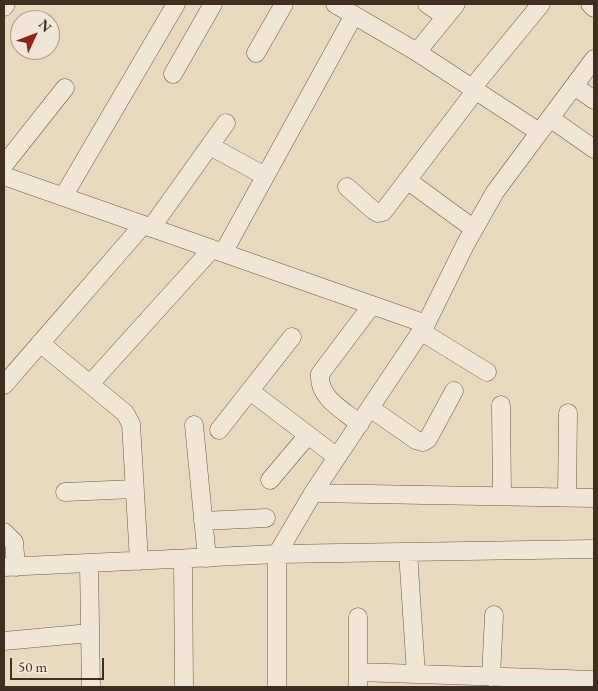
<!DOCTYPE html>
<style>
body{margin:0}
#map{position:relative;width:598px;height:691px;overflow:hidden;background:#e8d9bf;font-family:"EB Garamond",serif}
canvas{display:block}
.frame{position:absolute;inset:0;border:5px solid #402e20;pointer-events:none}
.north{position:absolute;left:10px;top:10px;width:50px;height:50px;box-sizing:border-box;background:#f0e6d5;border:1px solid #aa9c8d;border-radius:50%;rotate:47deg;font-size:14px;font-weight:700;line-height:20px;text-align:center;color:#402e20}
.north::after{content:'';display:block;margin:auto;width:18px;height:22px;background:#8f2418;clip-path:polygon(50% 0,100% 100%,50% 72%,0 100%)}
.scale{position:absolute;left:10px;top:658px;width:94px;height:22px;box-sizing:border-box;border:2px solid #402e20;border-top:0;padding-left:6px;font-size:15px;line-height:18px;white-space:nowrap;color:#402e20;-webkit-text-stroke:4px #f0e6d5;paint-order:stroke}
</style>
<div id="map">
<canvas width="598" height="691"></canvas>
<div class="frame"></div>
<div class="north">N</div>
<div class="scale">50 m</div>
</div>
<script>
const context = document.querySelector('canvas').getContext('2d');
context.lineJoin = 'round';
function strokePath(path, color, width, dash) { context.strokeStyle = color; context.lineWidth = width; context.lineCap = dash ? 'butt' : 'round'; context.setLineDash(dash || []); context.stroke(path); }
const minor = new Path2D(`
 M335 4 417 52 539 132
 M427 4 445 16
 M590 4 594 8
 M4 7 6 4
 M417 52 456 4
 M256 53 284 4
 M173 74 213 4
 M574 86 594 100
 M472 88 541 4
 M550 118 594 149
 M210 146 265 176
 M4 165 65 88
 M4 176 426 324
 M407 180 474 229
 M347 187 373 210 378 213 383 212 476 90
 M63 197 176 4
 M151 228 226 123
 M223 253 354 15
 M422 332 487 372
 M40 343 125 413 131 424 139 561
 M90 384 212 249
 M4 385 143 225
 M250 391 337 457
 M501 405 502 496
 M370 408 416 440 423 442 428 439 454 391
 M360 424C343 410 318 398 320 374L372 305
 M194 425 207 558
 M219 430 292 337
 M270 480 308 435
 M65 492 134 489
 M313 493 594 498
 M567 497 568 413
 M203 521 266 518
 M4 532 14 542 16 567
 M408 552 416 674
 M183 559 184 687
 M89 564 91 687
 M4 567 277 554 594 549
 M4 641 90 633
 M358 672 594 680
 M491 677 494 615
 M277 687V554L313 493 426 324 465 245 495 192 594 59
 M358 687V617`);
strokePath(minor, '#6a5948', 19);
strokePath(minor, '#f0e6d5', 18);
</script>
